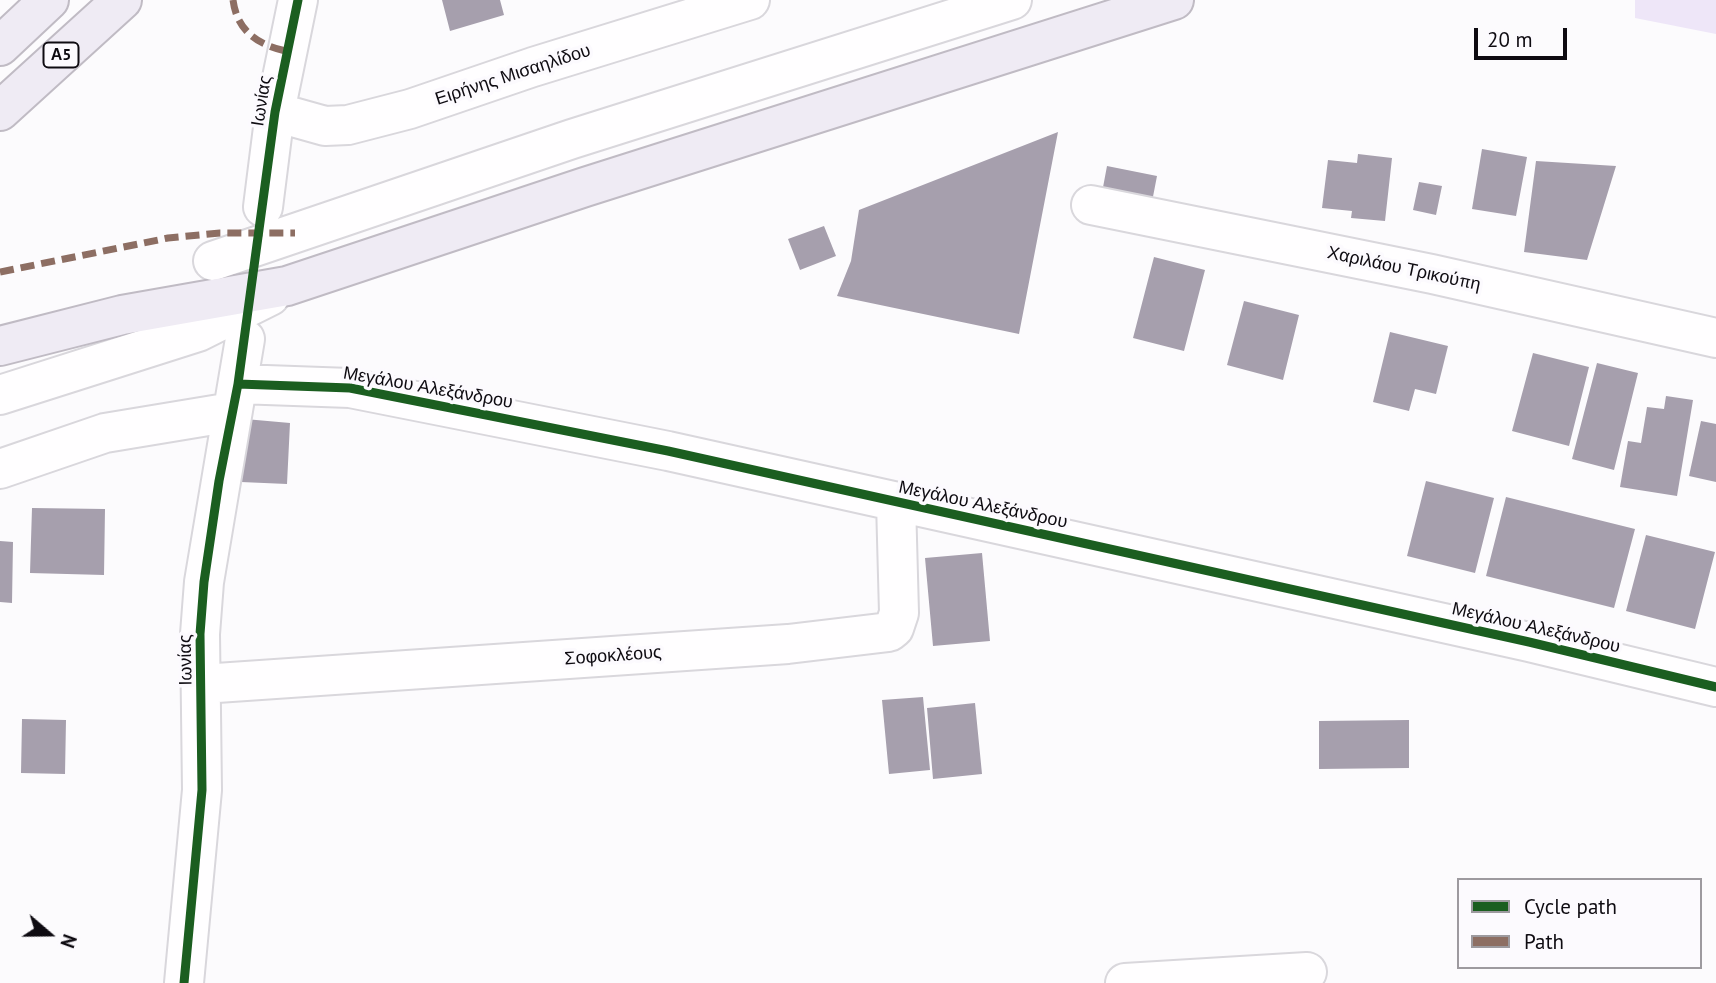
<!DOCTYPE html>
<meta charset="utf-8">
<style>
body{margin:0}
#map{position:relative;width:1716px;height:983px;overflow:hidden;background:#fcfbfd;font-family:"PT Sans",sans-serif}
canvas{display:block}
.legend{position:absolute;left:1457px;top:878px;width:245px;height:91px;box-sizing:border-box;background:#fcfafe;border:2px solid #9d9a9f;margin:0;padding:9px 12px;list-style:none;font-size:21px;color:#0e0b11}
.legend li{display:flex;align-items:center;gap:14px;height:35px}
.legend b{width:35px;border:2px solid #9d9a9f}
.north{position:absolute;left:14px;top:899px;width:70px;height:70px;-webkit-text-stroke:5px #fcfafe;paint-order:stroke;rotate:110deg;font-size:19px;font-weight:700;line-height:28px;text-align:center;color:#0e0b11}
.north::after{content:'';display:block;margin:auto;width:24px;height:32px;background:#0e0b11;clip-path:polygon(50% 0,100% 100%,50% 72%,0 100%)}
.scale{position:absolute;left:1474px;top:28px;width:93px;height:32px;box-sizing:border-box;border:4px solid #0e0b11;border-top:0;padding-left:9px;font-size:21px;line-height:24px;white-space:nowrap;color:#0e0b11;-webkit-text-stroke:5px #fcfafe;paint-order:stroke}
</style>
<div id="map">
<canvas width="1716" height="983"></canvas>
<ul class="legend">
<li><b style="height:9px;background:#1b5e20"></b>Cycle path</li>
<li><b style="height:9px;background:#8d6e63"></b>Path</li>
</ul>
<div class="north">N</div>
<div class="scale">20 m</div>
</div>
<script>
const context = document.querySelector('canvas').getContext('2d');
context.lineJoin = 'round';
function fill(path, color) { context.fillStyle = color; context.fill(path, 'evenodd'); }
function strokePath(path, color, width, dash) { context.strokeStyle = color; context.lineWidth = width; context.lineCap = dash ? 'butt' : 'round'; context.setLineDash(dash || []); context.stroke(path); }
function write(font, color, halo, rows, align = 'center') {
  context.font = font + ' "PT Sans",sans-serif'; context.lineWidth = 7; context.setLineDash([]); context.textBaseline = 'middle'; context.strokeStyle = halo; context.fillStyle = color; for (const [text, x, y, turn = 0] of rows) {
    context.save(); context.translate(x, y); context.rotate((+turn || 0) * Math.PI / 180); context.textAlign = isNaN(turn) ? turn : align; if (halo) context.strokeText(text, 0, 0); context.fillText(text, 0, 0); context.restore();
  }
}
fill(new Path2D(`
 M1635 0H1716V34L1635 18Z`), '#eee6f8');
fill(new Path2D(`
 M442 0H500L504 15 450 31Z
 M1058 132 1019 334 837 296 851 261 859 210Z
 M1482 149 1527 157 1516 216 1472 209Z
 M1358 154 1392 158 1385 221 1351 218 1352 211 1322 208 1328 160 1357 163Z
 M1536 161 1616 166 1587 260 1524 252Z
 M1107 166 1157 176 1151 207 1101 198Z
 M1419 182 1442 186 1436 215 1413 210Z
 M824 226 836 256 800 270 788 239Z
 M1154 257 1205 270 1184 351 1133 338Z
 M1244 301 1299 315 1283 380 1227 365Z
 M1390 332 1448 346 1436 394 1415 389 1409 411 1373 402Z
 M1533 353 1589 367 1569 446 1512 431Z
 M1597 363 1638 373 1614 470 1572 459Z
 M1666 396 1693 400 1677 496 1620 487 1628 441 1641 443 1647 407 1664 409Z
 M245 419 290 423 287 484 241 482Z
 M1701 421 1716 424V482L1689 476Z
 M1426 481 1494 498 1475 573 1407 556Z
 M1506 497 1635 529 1614 608 1486 576Z
 M32 508 105 509 104 575 30 573Z
 M1646 535 1715 552 1695 629 1626 611Z
 M0 541 13 542 12 603 0 602Z
 M982 553 990 641 933 646 925 558Z
 M923 697 930 770 889 774 882 700Z
 M975 703 982 774 933 779 927 708Z
 M22 719 66 720 65 774 21 773Z
 M1409 720V768L1319 769V721Z`), '#a69fad');
const minor = new Path2D(`
 M275 112 325 126 348 125 410 109 533 67 750 0
 M1091 205 1432 274 1716 338
 M263 207 275 112 298 0
 M213 261 572 139 1012 0
 M238 384 350 388 668 451 1529 642 1716 687
 M0 395 198 332 270 296
 M0 469 105 433 232 412
 M202 684 788 644 889 632 894 628 899 613 896 502
 M184 983 202 790 200 634 204 582 245 339
 M1125 983 1307 972`);
const highway = new Path2D(`
 M0 46 49 0
 M0 111 122 0
 M0 346 122 315 287 286 585 187 1174 0`);
strokePath(minor, '#d9d7dc', 42);
strokePath(highway, '#c0bbc4', 42);
strokePath(minor, '#fffeff', 38);
strokePath(highway, '#efebf4', 38);
strokePath(new Path2D(`
 M233 0C237 31 258 45 286 51
 M0 272 168 238 220 233H295`), '#8d6e63', 7, [14, 7]);
strokePath(new Path2D(`
 M238 384 350 388 668 451 1529 642 1716 687
 M184 983 202 790 200 634 204 582 219 481 238 384 275 112 298 0`), '#1b5e20', 9);
for (const [x, y, w] of [
 [61,55,35]
]) { const box = new Path2D(); box.roundRect(x - w / 2, y - 12.5, w, 25, 5); context.fillStyle = '#fcfafe'; context.fill(box); strokePath(box, '#0e0b11', 2); }
write('bold 16px', '#0e0b11', null, [
 ["Α5",61,55]
]);
write('18px', '#0e0b11', '#fcfafe', [
 ["Ειρήνης Μισαηλίδου",513,75,-18],
 ["Ιωνίας",262,101,-81],
 ["Χαριλάου Τρικούπη",1404,269,12],
 ["Μεγάλου Αλεξάνδρου",428,388,10],
 ["Μεγάλου Αλεξάνδρου",983,505,12],
 ["Μεγάλου Αλεξάνδρου",1536,628,13],
 ["Σοφοκλέους",613,656,-4],
 ["Ιωνίας",186,660,-91]
]);
</script>
